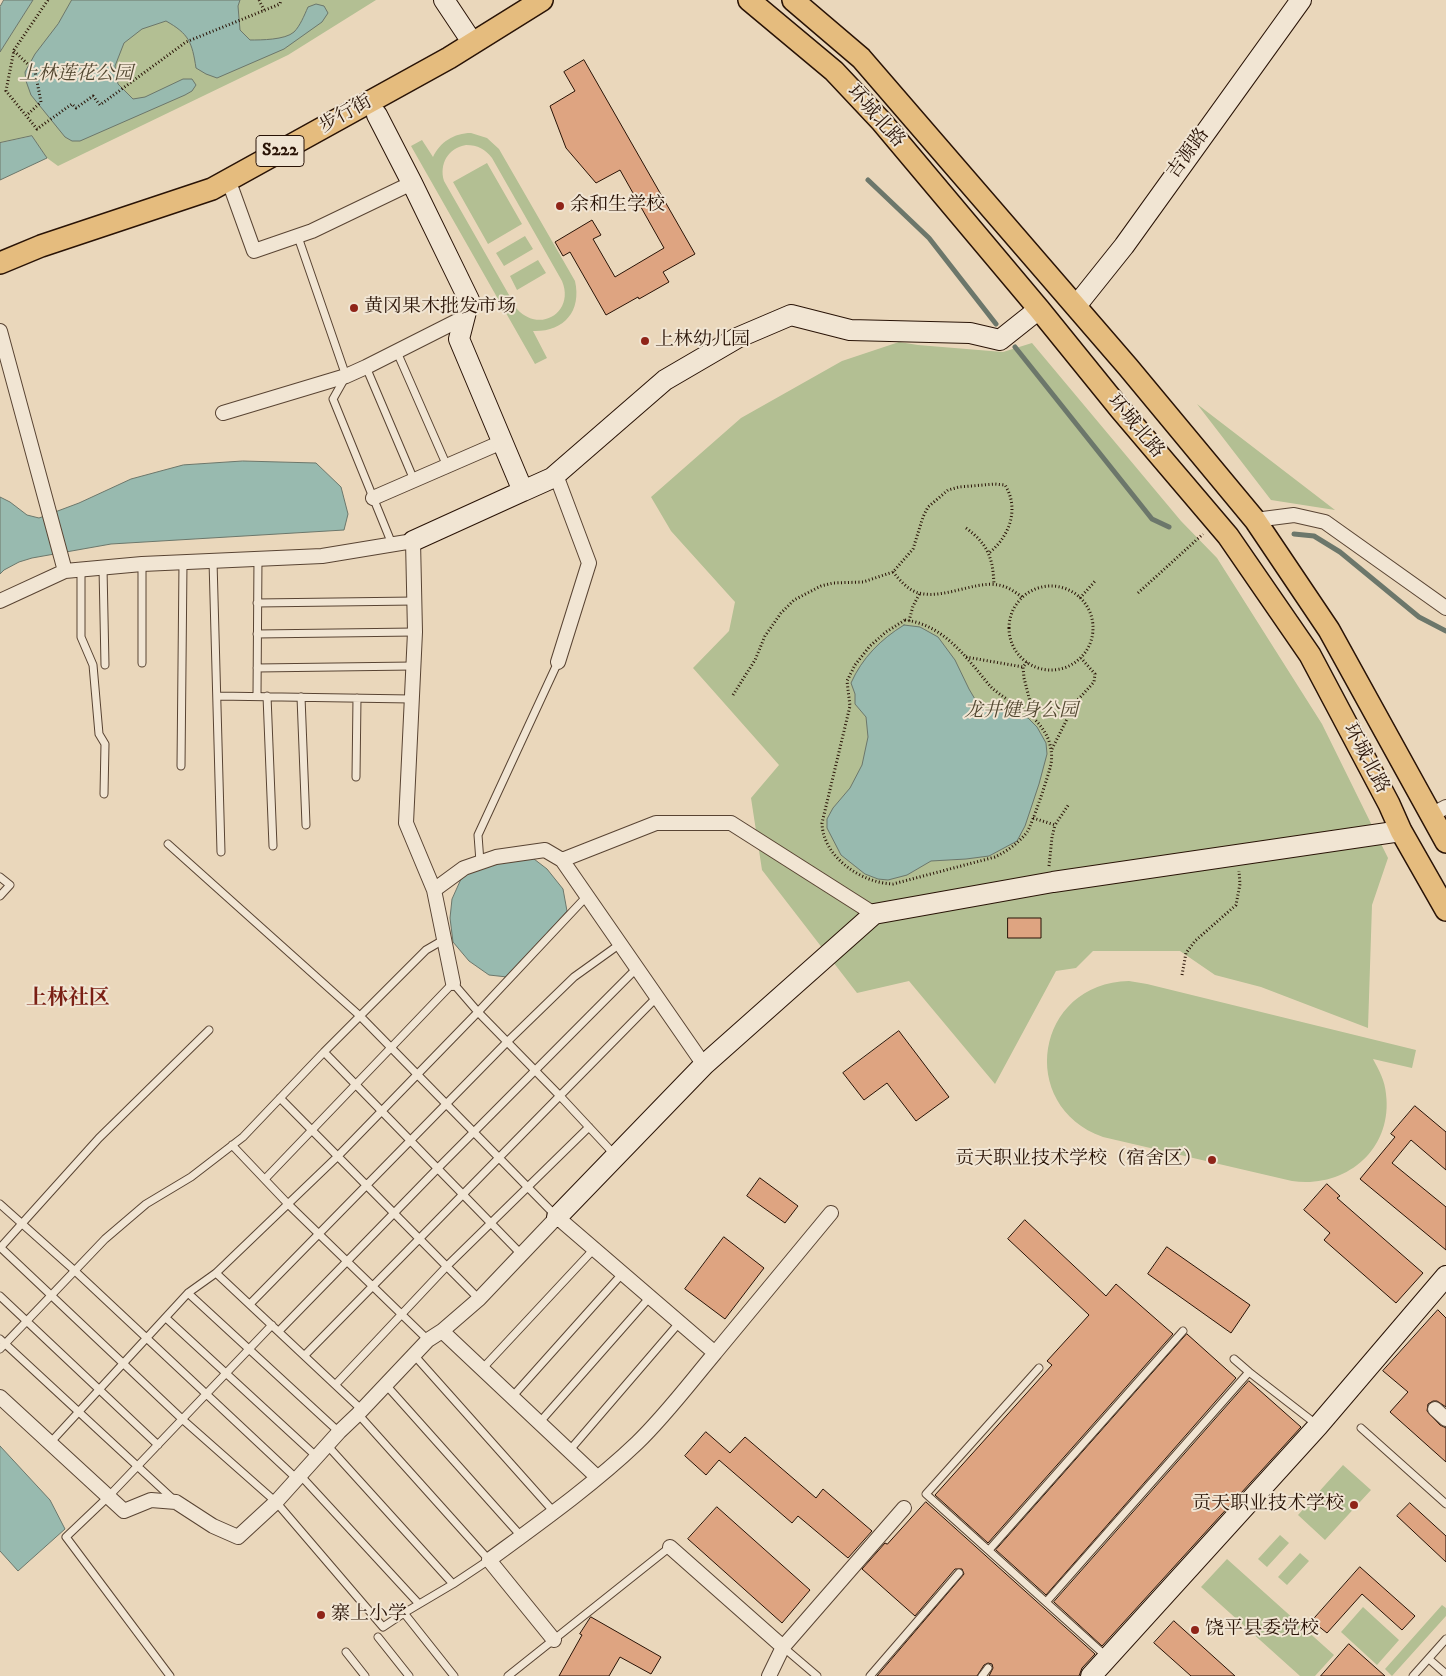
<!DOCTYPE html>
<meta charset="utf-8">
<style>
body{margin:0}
canvas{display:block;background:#ead7bb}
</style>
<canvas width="1446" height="1676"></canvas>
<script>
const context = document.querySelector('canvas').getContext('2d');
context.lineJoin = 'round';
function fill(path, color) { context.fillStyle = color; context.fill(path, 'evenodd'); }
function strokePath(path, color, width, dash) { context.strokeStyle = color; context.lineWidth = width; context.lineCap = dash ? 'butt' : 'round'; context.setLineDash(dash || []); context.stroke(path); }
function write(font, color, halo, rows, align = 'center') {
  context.font = font + ' "IM FELL DW Pica","Noto Serif SC",serif'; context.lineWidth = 4; context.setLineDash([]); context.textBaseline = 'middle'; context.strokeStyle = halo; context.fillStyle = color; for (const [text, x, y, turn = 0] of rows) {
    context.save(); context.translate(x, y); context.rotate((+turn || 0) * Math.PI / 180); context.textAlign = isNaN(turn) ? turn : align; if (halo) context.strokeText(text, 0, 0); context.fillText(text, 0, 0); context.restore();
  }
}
fill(new Path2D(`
 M33 0H376L288 55 58 166 47 158 32 136 0 143V52Z
 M471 133 487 138 499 149 575 281C582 312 563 332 533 331L547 358 535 364 411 146 422 140 433 157C440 142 454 133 471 133ZM466 145C478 145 485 149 492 158L562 281C575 312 540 334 517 309L444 181C439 164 448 148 466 145Z
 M487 163 522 224 488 244 453 182Z
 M525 236 533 249 504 266 496 253Z
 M538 260 546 273 517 290 510 276Z
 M899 342 918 345 1003 352 1032 343 1181 521 1217 558 1322 724 1388 858 1372 905 1368 1028 1261 987 1215 975 1180 951H1093L1076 968 1056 971 995 1084 909 981 857 993 762 870 751 798 779 765 693 668 729 631 735 602 671 531 651 497 741 418 842 361Z
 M1197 404 1335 510 1271 500Z
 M1129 981 1147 984 1416 1050 1412 1068 1373 1059C1379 1070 1385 1081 1386 1094 1393 1150 1345 1189 1292 1181L1103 1137C1016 1106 1035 983 1129 981Z
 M1343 1465 1371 1490 1325 1540 1298 1515Z
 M1280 1535 1289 1543 1267 1567 1258 1559Z
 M1300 1553 1309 1561 1287 1585 1278 1577Z
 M1227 1559 1334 1655 1315 1676H1300L1201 1587Z
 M1442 1605 1446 1608V1616L1392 1676 1385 1669Z
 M1363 1607 1399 1640 1377 1665 1341 1632Z`), '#b3bf93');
const water = new Path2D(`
 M4 0H33L0 52V7Z
 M72 0H240L238 6 240 30 250 40C261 40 285 40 294 32 300 26 304 16 308 7L316 4 324 6 328 13 322 22 284 49 217 78 206 74 196 68C192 42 189 34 166 21L142 29 124 43 115 66 118 84 133 99 145 97 183 79H192L196 85 192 91 185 95 80 141H72L65 137 31 95 26 81 25 72 35 54 58 24Z
 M32 136 47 158 0 180V143Z
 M243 461 316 463 341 487 348 514 344 530 111 544 32 558 19 562 4 570 0 574V497L10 502 27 515 39 518 79 503 131 479 183 465Z
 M904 625 920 627 938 637 955 660 969 689 979 706 983 709 1008 711 1028 718 1037 727 1046 743 1047 754 1039 784 1025 826 1017 841 989 856 966 859 931 861 907 875 888 880 878 879 865 874 841 855 827 828V819L833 808 850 788 862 765 868 737 866 717 855 704V694L851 683C862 658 881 639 904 625Z
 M534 859 547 869 563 889 567 911 507 977 489 975 469 961 453 942 450 918 452 899 461 879 478 867 506 860Z
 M0 1446 50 1500 65 1529 18 1571 0 1551Z`);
fill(water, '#98baaf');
strokePath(water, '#6c776b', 1);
strokePath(new Path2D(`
 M868 180 929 238 996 324
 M1015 347 1152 519 1169 527
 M1294 534 1314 536 1340 552 1419 617 1446 631`), '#6c776b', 5);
const building = new Path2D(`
 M584 60 695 254 663 272 669 282 639 299 638 297 606 315 570 252 563 256 555 242 592 220 601 235 593 239 615 277 664 248 620 170 596 183 566 148 550 106 575 91 564 72Z
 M1008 918H1041V938H1008Z
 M899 1031 949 1097 916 1121 887 1083 864 1100 843 1073Z
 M1415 1106 1446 1132V1170L1411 1140 1392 1163 1446 1207V1250L1360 1179 1395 1137 1391 1134Z
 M760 1178 798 1206 785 1223 747 1196Z
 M1327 1184 1340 1196 1337 1198 1423 1273 1396 1303 1324 1240 1330 1233 1304 1210Z
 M1025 1220 1106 1296 1116 1284 1173 1334 988 1543 935 1495 1052 1365 1047 1361 1089 1315 1008 1239Z
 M724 1237 764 1268 725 1319 685 1289Z
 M1167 1247 1250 1305 1231 1333 1148 1274Z
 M1438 1310 1446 1318V1407L1437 1401H1433L1428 1404 1427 1411 1440 1425 1446 1428V1462L1390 1412 1408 1392 1383 1371Z
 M1187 1334 1236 1378 1046 1595 996 1550Z
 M1249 1381 1301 1427 1102 1646 1054 1602Z
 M706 1432 730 1453 745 1437 816 1498 823 1489 872 1531 848 1558 798 1516 792 1523 719 1460 706 1475 685 1456Z
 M926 1502 1095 1654 1082 1668 1079 1676H989L993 1668 992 1664 988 1663 984 1665 977 1676H877L964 1574 962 1569H955L915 1616 862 1569 885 1543 887 1544Z
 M1410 1503 1446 1536V1562L1397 1516Z
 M717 1507 810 1590 782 1623 688 1539Z
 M1360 1567 1415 1616 1402 1630 1362 1594 1327 1633 1312 1621Z
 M591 1617 661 1657 651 1674 620 1657 609 1676H559L582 1635 580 1634Z
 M1174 1621 1235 1676H1191L1154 1643Z
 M1349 1644 1385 1676H1321Z`);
fill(building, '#dea481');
strokePath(building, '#291306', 1);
const lane = new Path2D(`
 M298 237 346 376 333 399 392 544
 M397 352 447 466
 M366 367 414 480
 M213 561 221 852
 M142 564V663
 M103 568 105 665
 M81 570V637L93 665 99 734 105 744 104 794
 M257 603 415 601
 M257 634 415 632
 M257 668 413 666
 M257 695 258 558
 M217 696 411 699
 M267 696 273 846
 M301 697 306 825
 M181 766 183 563
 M356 777 357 698
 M168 844 360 1016 557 1217
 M480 862 478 835 558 662
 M0 877 10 885 0 896
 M324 1052 521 1254
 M280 1098 479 1299
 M232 1145 288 1204 428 1340
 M265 1179 453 983 478 1012 560 1096 614 1154
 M0 1204 75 1271 297 1479
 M0 1247 182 1419 276 1502 383 1627 404 1613
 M0 1248 99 1138 209 1030
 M216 1273 362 1410
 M188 1293 339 1432
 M0 1296 158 1445
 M250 1304 507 1042 574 977 620 944
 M166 1318 317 1457
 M279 1331 438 1168 637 968
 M0 1339 174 1500
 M0 1349 105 1239 146 1204 191 1177 243 1137 324 1052 426 950 445 939
 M305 1355 657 997
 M414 1355 554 1512
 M1234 1359 1249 1372 1316 1424
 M1039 1368 926 1494 1107 1657
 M482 1369 594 1249
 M336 1384 447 1266 589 1127
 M386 1385 521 1536
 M512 1397 622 1274
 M358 1414 489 1560 453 1584 404 1613 454 1676
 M539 1423 650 1297
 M1361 1428 1446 1504
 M50 1443 188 1293 216 1273 338 1156 478 1012 587 896
 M327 1445 453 1584
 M569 1451 679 1323
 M300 1475 419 1604
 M989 1550 1183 1331
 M1047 1601 1249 1372
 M378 1637 409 1676
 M783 1647 817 1676
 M346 1652 365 1676
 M1429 1659 1446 1674
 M170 1676 66 1537 108 1497 272 1325
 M508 1676 670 1547
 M870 1676 959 1573
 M982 1676 988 1668
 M1413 1676 1446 1639`);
const street = new Path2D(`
 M232 190 254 251 312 231 412 183
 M0 331 65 571
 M223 413 346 376 366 367 465 317
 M556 475 589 563 558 662
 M373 498 502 442
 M1255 520 1294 515 1325 522 1446 608
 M0 601 65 571 142 564 322 556 413 541 415 632 406 823 434 890 464 868 496 857 545 850 562 860 656 823H731L874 914
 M1431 815 1446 807
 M562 860 704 1065
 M434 890 453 983
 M715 1353 831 1213
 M0 1397 124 1511 151 1500 176 1502 213 1526 238 1537 276 1502 339 1432 358 1414 428 1340 442 1331
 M1435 1409 1446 1419
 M670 1547 783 1647 769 1676
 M554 1640 489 1560C538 1524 593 1485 637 1443 665 1416 689 1384 715 1353L557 1217 479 1299 442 1331 597 1477
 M783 1647 904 1508`);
const secondary = new Path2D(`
 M444 0 470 39
 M377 115 412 183 469 300 459 339 523 491 552 478 665 380 737 338 791 315 850 330 970 333 1000 340 1039 309
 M1076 306 1124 246 1301 0
 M413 541 523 491
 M557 1217 704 1065 874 914 1053 882 1401 831
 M1091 1676 1318 1426 1446 1276`);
const primary = new Path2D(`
 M749 0 834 71 881 121 1039 309 1120 409 1228 536 1310 655 1389 804 1401 831 1446 910
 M793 0 861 58 1128 367 1255 520 1329 630 1446 842
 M0 263 41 246 212 189 449 58 542 0`);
strokePath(lane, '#594433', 9);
strokePath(street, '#594433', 16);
strokePath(secondary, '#291306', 22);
strokePath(primary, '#291306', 24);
strokePath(new Path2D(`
 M48 0 14 50 6 91 37 129 72 104 76 108 93 96 100 105 186 42 280 4 281 0
 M259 0 264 10
 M14 51 35 71 41 102 27 115
 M966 528C988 544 993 558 994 585
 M893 572C898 578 904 585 910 589 934 605 973 580 998 585 1007 586 1015 592 1022 597
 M1009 628a42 42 0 1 1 84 0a42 42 0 1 1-84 0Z
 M1138 593 1203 534
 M1080 598 1096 580
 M905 620C937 624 957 646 977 670 982 676 987 683 992 688 1009 703 1032 711 1044 731 1050 740 1053 753 1051 764 1049 774 1032 825 1027 832 1019 843 1007 851 995 857L893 884C861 883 823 857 822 823L850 706 847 681 855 665 870 646 886 632Z
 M909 621 913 606 920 593
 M966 657 1023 667
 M1027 662 1023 667 1024 678 1034 717
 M733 695 755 660 765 636 781 613 794 600 821 586 833 583 863 582 893 572 913 549 923 517 928 507 948 490 959 487 995 484 1005 485C1020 509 1009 537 989 553
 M1052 749 1075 703 1094 682 1095 674 1081 658
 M1033 818 1055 825 1069 804
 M1049 866 1052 837 1055 825
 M1182 975 1186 953 1195 941 1236 905 1240 884 1239 871`), '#291306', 3, [1, 2.5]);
strokePath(lane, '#f1e5d3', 7);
strokePath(street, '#f1e5d3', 14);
strokePath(secondary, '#f1e5d3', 20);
strokePath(primary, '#e5bc7e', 21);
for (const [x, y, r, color] of [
 [560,206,5,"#8f2418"],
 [354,308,5,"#8f2418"],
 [645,341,5,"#8f2418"],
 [1212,1160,5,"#8f2418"],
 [1354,1505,5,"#8f2418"],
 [321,1615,5,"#8f2418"],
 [1195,1630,5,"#8f2418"]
]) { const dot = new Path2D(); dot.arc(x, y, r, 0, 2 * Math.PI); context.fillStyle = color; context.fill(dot); strokePath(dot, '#f1e5d3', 2); }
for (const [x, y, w] of [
 [280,151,48]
]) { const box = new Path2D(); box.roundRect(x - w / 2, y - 15.5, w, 31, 4); context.fillStyle = '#f1e5d3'; context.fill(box); strokePath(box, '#291306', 1); }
write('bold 18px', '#291306', null, [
 ["S222",280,151]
]);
write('italic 19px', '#524730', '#f1e5d3', [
 ["上林莲花公园",76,75],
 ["龙井健身公园",1021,712]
]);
write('19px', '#291306', '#f1e5d3', [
 ["步行街",346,115,-29],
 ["环城北路",875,117,48],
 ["吉源路",1189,154,-54],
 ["环城北路",1135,427,50],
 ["环城北路",1365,759,62]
]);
write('19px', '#291306', '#f1e5d3', [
 ["余和生学校",570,206],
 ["黄冈果木批发市场",364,308],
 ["上林幼儿园",655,341],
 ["贡天职业技术学校（宿舍区）",1202,1160,"right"],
 ["贡天职业技术学校",1344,1505,"right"],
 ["寨上小学",331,1615],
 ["饶平县委党校",1205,1630]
], 'left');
write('bold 21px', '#7a1f14', '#f1e5d3', [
 ["上林社区",68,1000]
]);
</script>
